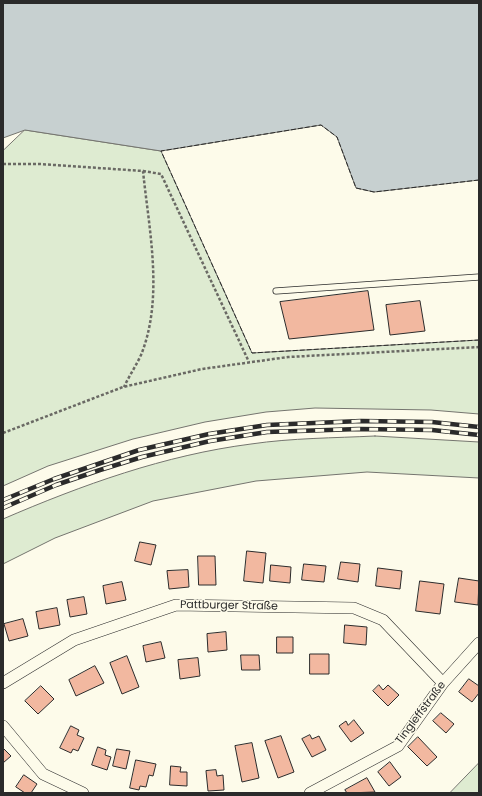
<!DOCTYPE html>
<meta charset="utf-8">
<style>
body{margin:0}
#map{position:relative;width:482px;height:796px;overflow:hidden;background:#fdfbea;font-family:Poppins,sans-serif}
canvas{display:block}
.frame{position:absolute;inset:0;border:4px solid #2b2b2b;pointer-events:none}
</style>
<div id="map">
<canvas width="482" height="796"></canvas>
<div class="frame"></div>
</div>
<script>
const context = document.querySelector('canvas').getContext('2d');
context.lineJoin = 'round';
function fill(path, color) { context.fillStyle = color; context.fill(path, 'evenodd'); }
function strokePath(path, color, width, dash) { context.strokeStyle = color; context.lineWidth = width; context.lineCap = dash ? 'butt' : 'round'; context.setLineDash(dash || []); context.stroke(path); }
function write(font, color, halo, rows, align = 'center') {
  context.font = font + ' Poppins,sans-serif'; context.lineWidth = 3; context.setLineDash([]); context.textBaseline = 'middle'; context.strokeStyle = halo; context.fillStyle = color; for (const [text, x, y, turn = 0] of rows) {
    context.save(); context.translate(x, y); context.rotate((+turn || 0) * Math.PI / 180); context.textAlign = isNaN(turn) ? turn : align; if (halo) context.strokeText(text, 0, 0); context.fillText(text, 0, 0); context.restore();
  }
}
const green = new Path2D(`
 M25 130 161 151 252 353 479 340V414L431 410 315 408 266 412 205 422 133 439 48 466 3 486V151Z
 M375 436 479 442V478L367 472 256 481 153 501 55 538 3 564V519C82 485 165 455 251 444 292 438 334 438 375 436Z
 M479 763V793H450Z`);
fill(green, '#deebd1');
strokePath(green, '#74746e', 1);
const water = new Path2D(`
 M3 3H479V180L374 192 356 188 337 137 321 125 161 151 25 130 3 138Z`);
fill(water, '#c7d0d0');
strokePath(water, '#74746e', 1);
const building = new Path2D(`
 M368 291 374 330 289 339 280 302Z
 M420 301 425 331 390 335 386 305Z
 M140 542 156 545 151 565 135 561Z
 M247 551 266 553 263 583 244 581Z
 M198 556H215L216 585H199Z
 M341 562 360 564 358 582 338 579Z
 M304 564 326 566 324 582 302 580Z
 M271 565 291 567 290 583 270 581Z
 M378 568 402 571 400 589 376 586Z
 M188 570 189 587 169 589 167 571Z
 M459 578 479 581 478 605 455 602Z
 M420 581 444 584 440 614 416 611Z
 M122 582 126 600 106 604 103 586Z
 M84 597 87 614 70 617 67 600Z
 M57 608 60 625 39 629 36 612Z
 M23 619 28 636 9 641 4 624Z
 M345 625 367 627 366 645 344 643Z
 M226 632 227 650 208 652 207 634Z
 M277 637H293V653H277Z
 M161 642 165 658 146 662 143 646Z
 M310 654H329V674H310Z
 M241 655H259L260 670H242Z
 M127 656 139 687 122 694 110 663Z
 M198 658 200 676 180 679 178 660Z
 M95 666 104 683 76 696 69 680Z
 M469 679 479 686V693L472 702 459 692Z
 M379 685 383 690 388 685 399 695 388 706 373 691Z
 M41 686 54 699 38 714 25 701Z
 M441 713 454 724 446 733 433 721Z
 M354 720 364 733 351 742 339 726 346 721 348 725Z
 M71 726 79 730 77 735 84 738 78 751 73 749 71 753 60 748Z
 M310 735 312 739 319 736 326 750 312 757 302 739Z
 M281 736 294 772 278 778 265 741Z
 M418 737 437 757 427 766 408 747Z
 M252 743 259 778 242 782 235 746Z
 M98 747 106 750 105 755 111 757 107 770 92 765Z
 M3 748 11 756 3 763Z
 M117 749 130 751 126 769 113 766Z
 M136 760 156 764 153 776 149 775 146 787 140 786 139 790 130 788Z
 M390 762 401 777 389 786 378 772Z
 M171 766 181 767 180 772H187V786L170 785Z
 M216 770 217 776 223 775 224 790 208 791 206 771Z
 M24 775 37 784 31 793H25L16 787Z
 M367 778 375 792 347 793 345 790Z`);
fill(building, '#f2b8a0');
strokePath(building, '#2b2b2b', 1);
const service = new Path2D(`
 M276 291 479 277`);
const minor = new Path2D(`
 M3 683 74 640 176 605 354 608 383 620 443 683
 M3 726 43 774 83 793
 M310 793 398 746 443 683 479 643`);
strokePath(service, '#2b2b2b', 7);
strokePath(minor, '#2b2b2b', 12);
strokePath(new Path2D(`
 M3 164H40L143 171C149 230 164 298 141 355 136 366 129 376 124 387
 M143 171 161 174 249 362
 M3 433 123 387 202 369 288 357 479 347`), '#6a6964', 2.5, [3, 2]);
strokePath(service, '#fdfbea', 5.5);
strokePath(minor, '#fdfbea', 11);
const rail = new Path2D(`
 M3 500 54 479 139 450 209 434 267 425 361 421 432 422 479 427
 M3 508 56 485 100 470 142 457 210 441 267 432 359 429 432 430 479 435`);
strokePath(rail, '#2b2b2b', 4.5);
strokePath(rail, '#fdfbea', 3, [9]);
strokePath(new Path2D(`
 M479 180 374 192 356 188 337 137 321 125 161 151 252 353 479 340`), '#2b2b2b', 1, [5, 2]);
write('11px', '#2b2b2b', '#fdfbea', [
 ["Pattburger Straße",229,606,1],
 ["Tingleffstraße",421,713,-53]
]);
</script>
